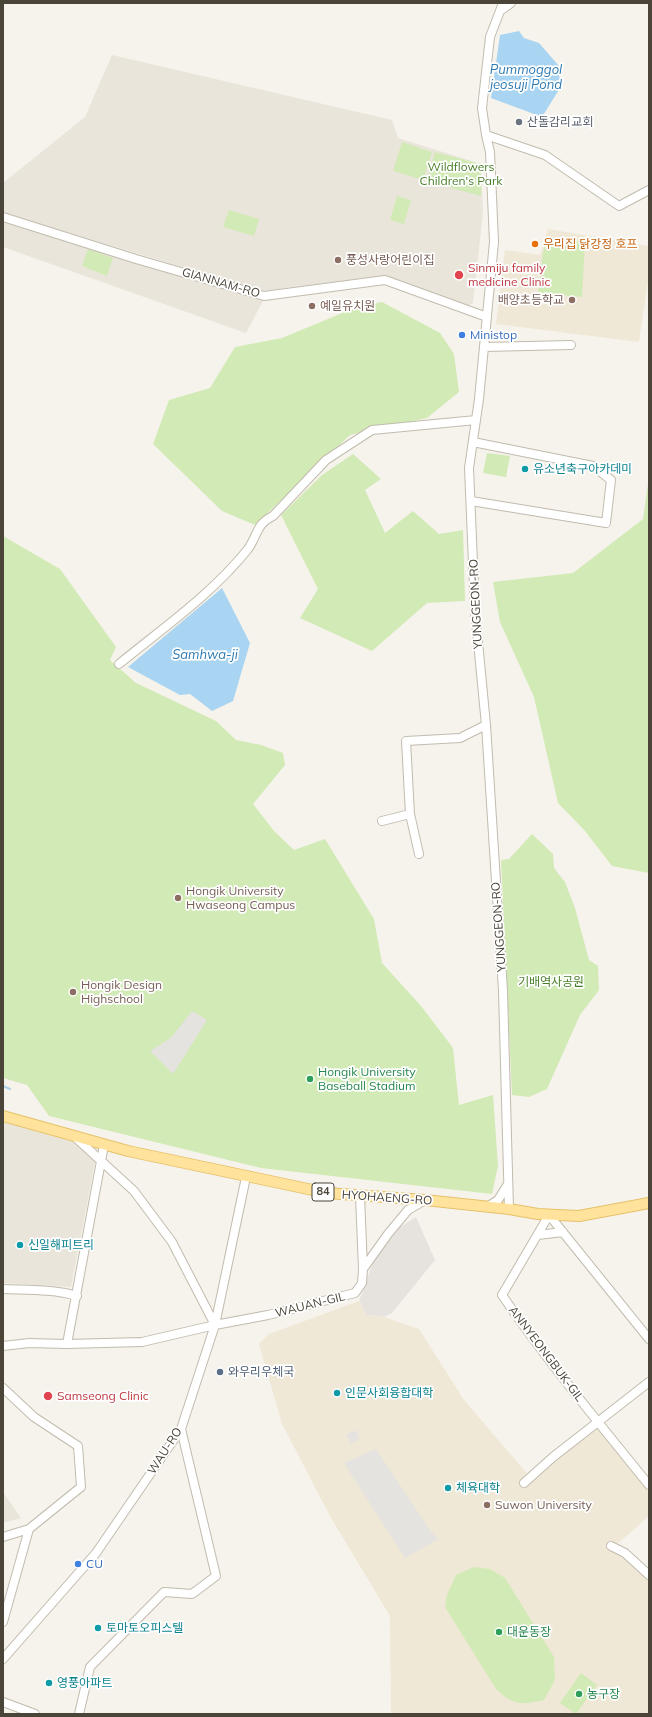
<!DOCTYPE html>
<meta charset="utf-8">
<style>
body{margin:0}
#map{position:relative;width:652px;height:1717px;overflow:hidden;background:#f6f3ec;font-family:Mulish,sans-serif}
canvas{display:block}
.frame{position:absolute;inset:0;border:4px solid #4b4439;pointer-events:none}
</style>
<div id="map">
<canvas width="652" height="1717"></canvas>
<div class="frame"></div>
</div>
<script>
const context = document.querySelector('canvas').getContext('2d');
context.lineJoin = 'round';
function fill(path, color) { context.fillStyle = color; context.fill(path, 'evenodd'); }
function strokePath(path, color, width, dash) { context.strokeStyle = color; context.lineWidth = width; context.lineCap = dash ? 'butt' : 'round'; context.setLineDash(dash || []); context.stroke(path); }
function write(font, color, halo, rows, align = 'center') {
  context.font = font + ' Mulish,"Noto Sans KR",sans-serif'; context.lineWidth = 3.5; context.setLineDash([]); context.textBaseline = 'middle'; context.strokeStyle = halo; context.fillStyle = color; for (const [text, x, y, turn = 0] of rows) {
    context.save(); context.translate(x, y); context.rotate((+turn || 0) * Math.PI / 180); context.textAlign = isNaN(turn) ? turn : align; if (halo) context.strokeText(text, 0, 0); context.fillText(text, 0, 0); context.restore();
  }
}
fill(new Path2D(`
 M112 55 392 120 398 138 481 164 483 213 473 303 468 306 383 276 262 291 3 213V183L85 117Z
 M3 222 263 301 246 333 3 247Z
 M3 1122 73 1142 95 1162 71 1287 3 1283Z
 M3 1492 21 1518 3 1523Z`), '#eae5da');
fill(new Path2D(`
 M416 1217 435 1260 392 1313 384 1317 366 1315 359 1301 374 1260 399 1228Z`), '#e6e2dd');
fill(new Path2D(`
 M548 229 649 246V275L639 342 496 324 505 250 540 255Z
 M359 1301 366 1315 384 1317 419 1329 464 1400 531 1478 600 1427 649 1493V1516L615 1546 622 1556 649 1580V1714H391L390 1616 331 1518 282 1424 259 1344 269 1334Z`), '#efe8d6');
fill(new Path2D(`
 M402 142 432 152 423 180 393 171Z
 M435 152 481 164V196L426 181Z
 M397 196 411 200 404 224 390 220Z
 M229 210 259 219 254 236 223 227Z
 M549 237 585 242 582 297 538 293 543 252Z
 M88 249 113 258 107 276 82 266Z
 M382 302 440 333 454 354 459 392 427 418 350 435 255 525 222 511 153 444 169 400 210 388 235 347 282 338 352 309Z
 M487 453 510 456 506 477 483 473Z
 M353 454 381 479 365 490 385 533 413 511 439 534 463 530 465 601 427 603 372 651 300 618 318 589 281 515 322 475Z
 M648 484H649V873L612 866 585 831 558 803 534 697 500 622 493 582 573 573 643 519Z
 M3 536 60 569 116 647 110 660 136 683 216 721 236 740 261 745 283 753 285 765 253 804 274 831 294 850 325 839 374 919 382 963 421 1006 453 1048 459 1105 493 1095 498 1166 492 1194 261 1168 49 1116 27 1085 3 1078Z
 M532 834 553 854 554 868 565 882 575 908 589 960 598 966 599 990 580 1015 547 1089 529 1097 512 1095 501 860 509 859Z
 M474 1567 490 1569 505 1578 554 1657 555 1680 544 1700C521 1705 514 1706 496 1689L445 1607 447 1595 456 1575Z
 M581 1673 597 1685 576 1714 560 1703Z`), '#d2eab5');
fill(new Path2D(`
 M192 1011 207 1020 173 1074 150 1051 171 1038Z
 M356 1430 360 1438 351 1444 346 1435Z
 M376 1449 430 1530 438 1539 405 1558 344 1463Z`), '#e5e3e0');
fill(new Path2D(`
 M519 31 524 38 539 43 559 66 560 88 542 117 491 98 500 35Z
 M222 588 250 643 233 701 212 711 190 694 180 695 128 667Z`), '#a9d4f2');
strokePath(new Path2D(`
 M3 1086 10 1089`), '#a9d4f2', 2);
const minor = new Path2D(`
 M503 3 490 37 482 108 486 135 490 152 494 242 479 399 469 468 475 611 486 725 503 991 509 1209
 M500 11 511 3
 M486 135 545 155 619 206 649 190
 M3 217 136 259 264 296 385 280 487 317
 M484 347 571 345
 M471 501 606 523 611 480 593 466 473 442
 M119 664C163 628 212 594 248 549 258 535 256 524 273 516L326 460 372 430 476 420
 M382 821 410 814
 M419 854 410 814 406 741 460 738 486 725
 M75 1137 134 1191 172 1242 215 1325
 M487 1207 498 1200 508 1184
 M538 1235 563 1232
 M363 1269 388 1234 408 1210 425 1200
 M3 1289C28 1290 53 1289 77 1296
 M649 1339 549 1215 502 1295C547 1361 599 1423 649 1485
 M67 1344 104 1145
 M3 1346 29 1343 67 1344 142 1342 215 1325 268 1315 355 1293 362 1283 363 1269 360 1196
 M3 1388 34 1417 78 1446 81 1487 29 1529 3 1537
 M524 1483 553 1457 649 1382
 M611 1546 625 1553 649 1575
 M3 1622 29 1529
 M3 1659 96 1553 181 1429 215 1325 246 1177
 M3 1702 35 1714
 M79 1714 90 1667 164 1592 192 1594 216 1576 181 1429`);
const major = new Path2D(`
 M3 1116 128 1151 327 1193 425 1200 509 1209 538 1214 579 1216 649 1203`);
strokePath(minor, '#c2bbae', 10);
strokePath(major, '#e6c16a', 12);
strokePath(minor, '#fff', 8);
strokePath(major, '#ffe39c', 10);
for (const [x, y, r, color] of [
 [519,122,4,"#6b7280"],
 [535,244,4,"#e8710a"],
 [338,260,4,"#8d6e63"],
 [459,275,5,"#e0444e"],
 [572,300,4,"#8d6e63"],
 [312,306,4,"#8d6e63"],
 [462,335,4,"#3f7fe0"],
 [525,469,4,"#0f9aa8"],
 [178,898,4,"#8d6e63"],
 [73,992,4,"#8d6e63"],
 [310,1079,4,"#2e9e5b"],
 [20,1245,4,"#0f9aa8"],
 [220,1372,4,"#5c6f8a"],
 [337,1393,4,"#0f9aa8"],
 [48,1396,5,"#e0444e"],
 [448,1488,4,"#0f9aa8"],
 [487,1505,4,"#8d6e63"],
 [78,1564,4,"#3f7fe0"],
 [98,1628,4,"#0f9aa8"],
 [499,1632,4,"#2e9e5b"],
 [49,1683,4,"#0f9aa8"],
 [579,1694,4,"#2e9e5b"]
]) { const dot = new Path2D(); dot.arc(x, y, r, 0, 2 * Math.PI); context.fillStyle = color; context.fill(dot); strokePath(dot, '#fff', 1.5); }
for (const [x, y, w] of [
 [323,1192,22]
]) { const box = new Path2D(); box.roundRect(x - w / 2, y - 9, w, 18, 3); context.fillStyle = '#fff'; context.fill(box); strokePath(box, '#4b4439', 1); }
write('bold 11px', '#4b4439', null, [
 ["84",323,1192]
]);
write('12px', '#5b616d', '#fff', [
 ["산돌감리교회",527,122]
], 'left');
write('12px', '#4a7f2a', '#fff', [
 ["Wildflowers",461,167],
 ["Children's Park",461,181],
 ["기배역사공원",551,982]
]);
write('12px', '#c56008', '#fff', [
 ["우리집 닭강정 호프",543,244]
], 'left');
write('12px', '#785e54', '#fff', [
 ["풍성사랑어린이집",346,260],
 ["배양초등학교",564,300,"right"],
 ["예일유치원",320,306],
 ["Hongik University",186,891],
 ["Hwaseong Campus",186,905],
 ["Hongik Design",81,985],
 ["Highschool",81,999],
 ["Suwon University",495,1505]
], 'left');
write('12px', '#be3a42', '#fff', [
 ["Sinmiju family",468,268],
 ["medicine Clinic",468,282],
 ["Samseong Clinic",57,1396]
], 'left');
write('12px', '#4b4439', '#fff', [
 ["GIANNAM-RO",221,283,16],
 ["YUNGGEON-RO",476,604,-93],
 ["YUNGGEON-RO",499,927,-94],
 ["HYOHAENG-RO",387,1198,4],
 ["WAUAN-GIL",310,1305,-14],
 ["ANNYEONGBUK-GIL",546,1354,53],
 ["WAU-RO",165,1451,-57]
]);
write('12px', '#366cbe', '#fff', [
 ["Ministop",470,335],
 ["CU",86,1564]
], 'left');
write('12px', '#0d838f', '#fff', [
 ["유소년축구아카데미",533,469],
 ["신일해피트리",28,1245],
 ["인문사회융합대학",345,1393],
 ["체육대학",456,1488],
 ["토마토오피스텔",106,1628],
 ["영풍아파트",57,1683]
], 'left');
write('12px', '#27864d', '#fff', [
 ["Hongik University",318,1072],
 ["Baseball Stadium",318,1086],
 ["대운동장",507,1632],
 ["농구장",587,1694]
], 'left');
write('12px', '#4e5e75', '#fff', [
 ["와우리우체국",228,1372]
], 'left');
write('italic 13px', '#2e7ab2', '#fff', [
 ["Pummoggol",526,70],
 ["jeosuji Pond",526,85],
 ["Samhwa-ji",205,655]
]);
</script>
